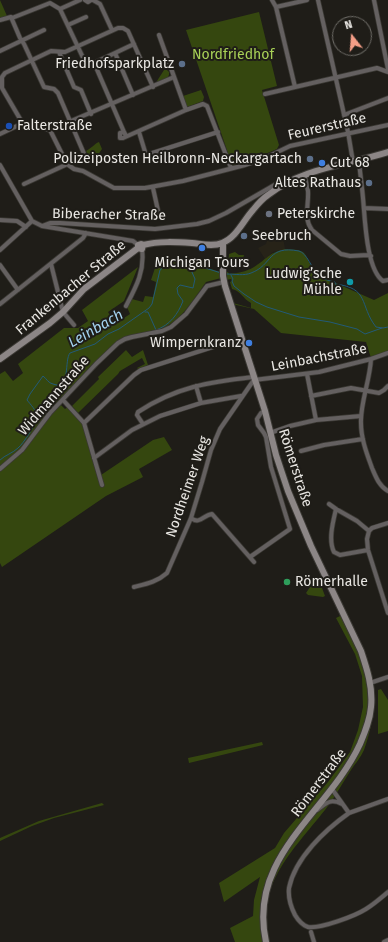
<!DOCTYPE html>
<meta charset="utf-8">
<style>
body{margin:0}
#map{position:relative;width:388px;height:942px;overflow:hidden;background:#1f1d18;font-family:"Fira Sans",sans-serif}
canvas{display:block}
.north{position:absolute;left:332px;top:16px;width:40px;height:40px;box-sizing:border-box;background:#1f1d18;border:1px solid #706e69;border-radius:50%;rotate:343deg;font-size:11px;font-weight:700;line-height:16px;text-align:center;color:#e9e7e3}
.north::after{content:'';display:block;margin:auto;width:14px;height:18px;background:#f49e87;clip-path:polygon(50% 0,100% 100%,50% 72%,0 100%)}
</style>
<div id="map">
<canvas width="388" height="942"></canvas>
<div class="north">N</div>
</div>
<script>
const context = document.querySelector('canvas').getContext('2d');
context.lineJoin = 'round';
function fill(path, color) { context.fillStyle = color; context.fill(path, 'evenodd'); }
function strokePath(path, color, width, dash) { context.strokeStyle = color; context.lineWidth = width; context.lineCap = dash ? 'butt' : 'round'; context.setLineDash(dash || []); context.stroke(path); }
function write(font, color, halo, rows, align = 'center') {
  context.font = font + ' "Fira Sans",sans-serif'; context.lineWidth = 4; context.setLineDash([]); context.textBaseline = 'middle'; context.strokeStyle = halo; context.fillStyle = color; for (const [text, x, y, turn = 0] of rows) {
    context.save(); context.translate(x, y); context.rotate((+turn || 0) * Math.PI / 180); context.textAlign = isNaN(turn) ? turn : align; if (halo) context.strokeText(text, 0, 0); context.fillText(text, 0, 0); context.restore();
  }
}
fill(new Path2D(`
 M277 227 283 237 285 249 273 252 265 259 258 248 266 244 269 234Z`), '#272318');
fill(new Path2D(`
 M0 0 7 16 0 19Z
 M259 12 277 86 262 90 279 145 277 149 249 161 234 165 231 162 186 30Z
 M164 70H167L169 72C170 79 163 81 157 83V81Z
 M201 90 204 97 203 101 187 107 183 96Z
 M99 142 102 149 95 159 89 156 86 151C92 148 94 144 99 142Z
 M285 249 298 250 303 252 305 254 312 268 324 278 374 300 388 293V351L371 358 366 342 281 333 254 309 232 304 225 277 206 282C193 300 180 323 158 330 142 335 132 333 116 342L61 399 60 404 65 409 68 407 83 423 98 477 153 440 164 437 172 450 139 469 143 477 106 496 2 567 0 563V374L5 371 13 381 23 373 18 364 64 328H78L88 321 82 310 138 267 124 301 108 312 115 324 130 314 127 307 132 299 143 302 145 296 153 297 156 282 151 280 156 265 169 261 196 263 202 266 217 271 228 272 229 274C237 273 246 272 254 267 267 259 268 253 285 249ZM231 279 232 281 230 282 232 289C241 291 243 299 251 303V308L233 303 226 280Z
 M235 252 239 255H244L242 263 230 264V266H228L229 254Z
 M126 350 132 357 143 350 148 365 138 369 137 368 145 364 142 358 120 371 118 374 78 413 72 406 99 379 98 377Z
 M320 586 322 588 325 596 323 597 308 595 306 593 310 587Z
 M346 613C358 637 371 660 374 687 376 708 371 730 364 750 361 757 355 764 351 770 343 782 336 795 328 806 296 848 253 884 270 942H235L230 928 253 916 254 900 260 877 224 902 219 883 275 848 284 833 328 782 350 752 358 730 363 707 362 676 355 654 336 618Z
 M381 689 388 700V731L378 734V690Z
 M262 742 263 745 189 763 188 758Z
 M102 803 104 805 54 818 32 826 0 841V838L39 821Z`), '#35470f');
strokePath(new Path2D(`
 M227 274C235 274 244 276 251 273 273 265 267 245 299 251 307 253 312 269 318 275 323 279 329 281 335 282V284C370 288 359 305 376 327L383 328 388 327
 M231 275 233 279 232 281 234 286 244 294 256 302 267 307 299 317 330 322 357 329 365 334 382 328
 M145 312H148L156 330C170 325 178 314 183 301L178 294 177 288 180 285 193 288 195 279 191 270 193 267 196 265
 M0 460C5 455 13 453 18 448 23 444 38 422 37 416 36 410 31 405 27 400L30 394 43 376C47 379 48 383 53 384 71 391 64 360 70 353L95 344 108 334 119 329 149 308 152 304 160 270 165 266 196 265 221 273`), '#225a78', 1);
const minor = new Path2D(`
 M85 0 88 2 91 0
 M93 0 100 4 112 30
 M272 0 276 7
 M318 0 348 132 353 162
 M374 0 388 69
 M60 9 80 0
 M12 18 50 3 60 9 86 64 89 67 95 65 124 132
 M0 20 11 17 20 38 24 44 44 87 54 89 58 93 85 156 24 184
 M68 25 86 17
 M159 35 186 110
 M0 51 44 30
 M59 52 74 87 81 90 91 114
 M115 53 133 95
 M95 65 96 62 134 44
 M295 87 276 7 307 0
 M265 94 377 68 388 72
 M344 115 388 98
 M23 124 2 88V77L5 73 51 51 65 52 118 28H123L128 31 153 87
 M50 130 67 164 74 169 83 171 114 188H145L183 181 245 165 263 159 290 146 388 125
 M139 132 146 155 218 132
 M0 134 19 125 27 124 50 130 174 77
 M126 136 124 132 120 133V138H123L186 110 203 104 207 106 231 168
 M359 161C360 173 362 186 363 198 365 218 366 269 383 281L388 280
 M0 165 32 221
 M304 175C306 180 307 186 308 191 309 205 303 218 312 230L341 254 350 256 368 255 371 256
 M153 188 159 215
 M364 208 388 209
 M0 220 17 221 26 227
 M32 221 42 226 127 240 133 241 138 245
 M42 226 50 223H60L155 229 197 224 209 221 226 213 278 183 282 182 284 184
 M0 250 32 221
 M51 264 63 312 74 325
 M0 265 18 290
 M0 304 83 238 86 233
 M126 306C136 287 145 271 142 249
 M371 359C370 380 360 404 361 423 361 439 367 454 372 468 376 477 379 486 388 491
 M307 374 316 420
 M196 386 201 403
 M311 396 351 388 379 393 384 390 388 386
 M63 400 84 423 102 485
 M84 423 134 375 141 370 241 338
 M143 424 137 415 138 412C176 387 209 382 253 377
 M270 433 290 426 316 420 361 416
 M301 451 324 445 363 439
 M94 458 132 430 160 416 201 403 241 396
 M0 469 22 450 50 413 96 364 118 343 125 339 132 337 162 331 171 327 186 314 207 286 224 282
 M329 504 336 509 357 521 369 531
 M336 509C333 522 328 540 334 552L340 555 368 550
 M191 518C200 525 203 515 212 514L254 562
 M388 523 372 528 369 531 367 539 368 550 388 613
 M250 557 290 529 271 467 266 437 264 433 258 425 257 419 261 413 265 411
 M134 587C146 584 157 582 167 573L191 518 202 482 211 450 220 429 251 384 254 380 319 372 371 359 388 353
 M370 683 388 677
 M332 789 349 813C325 830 295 858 289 888 288 897 291 907 295 915 298 920 302 925 308 927 320 929 355 916 366 909 374 904 381 898 388 892
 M317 810C327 803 330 798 342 804
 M349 813 388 799
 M311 932 314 942
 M384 942 388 940`);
const secondary = new Path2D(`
 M223 243V276L225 286 265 411 276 455 288 491 311 546 361 651C367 669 373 687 371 707 370 720 365 732 360 744 328 813 247 856 266 942
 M143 245 142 249 138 248V245L141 244 143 245C159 241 176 242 192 243 202 244 213 247 222 243 236 238 243 221 253 210 257 205 262 199 268 195 302 168 347 165 388 152
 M0 359 50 323 63 312 84 289 138 248`);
strokePath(minor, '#3b3934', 5.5);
strokePath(secondary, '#3b3934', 8);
strokePath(minor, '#646060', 4);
strokePath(secondary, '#8c8686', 6);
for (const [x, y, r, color] of [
 [182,64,4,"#5c6f8a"],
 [9,126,4,"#1a4fb4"],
 [310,159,4,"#5c6f8a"],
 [322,163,4,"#3f7fe0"],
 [369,183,4,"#5c6f8a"],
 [269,214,4,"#6b7280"],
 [244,236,4,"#5c6f8a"],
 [202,248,4,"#3f7fe0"],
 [350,282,4,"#0f9aa8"],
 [249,343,4,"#3f7fe0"],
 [287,582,4,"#2e9e5b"]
]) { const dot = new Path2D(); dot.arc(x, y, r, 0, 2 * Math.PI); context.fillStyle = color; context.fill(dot); strokePath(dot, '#1f1d18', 1.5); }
write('14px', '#a8d157', '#1f1d18', [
 ["Nordfriedhof",233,55]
]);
write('14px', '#e9e7e3', '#1f1d18', [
 ["Friedhofsparkplatz",174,64],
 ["Falterstraße",17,126,"left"],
 ["Polizeiposten Heilbronn-Neckargartach",302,159],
 ["Cut 68",330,163,"left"],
 ["Altes Rathaus",361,183],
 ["Peterskirche",277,214,"left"],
 ["Seebruch",252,236,"left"],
 ["Michigan Tours",202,263,"center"],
 ["Ludwig’sche",342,274],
 ["Mühle",342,290],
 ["Wimpernkranz",241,343],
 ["Römerhalle",295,582,"left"]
], 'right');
write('14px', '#e9e7e3', '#1f1d18', [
 ["Feurerstraße",327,127,-13],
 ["Biberacher Straße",109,215,1],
 ["Frankenbacher Straße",71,288,-40],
 ["Leinbachstraße",319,358,-11],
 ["Widmannstraße",54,396,-49],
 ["Römerstraße",295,468,72],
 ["Nordheimer Weg",188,487,-71],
 ["Römerstraße",319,783,-53]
]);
write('italic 15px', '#a3d1ee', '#1f1d18', [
 ["Leinbach",96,329,-30]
]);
</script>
